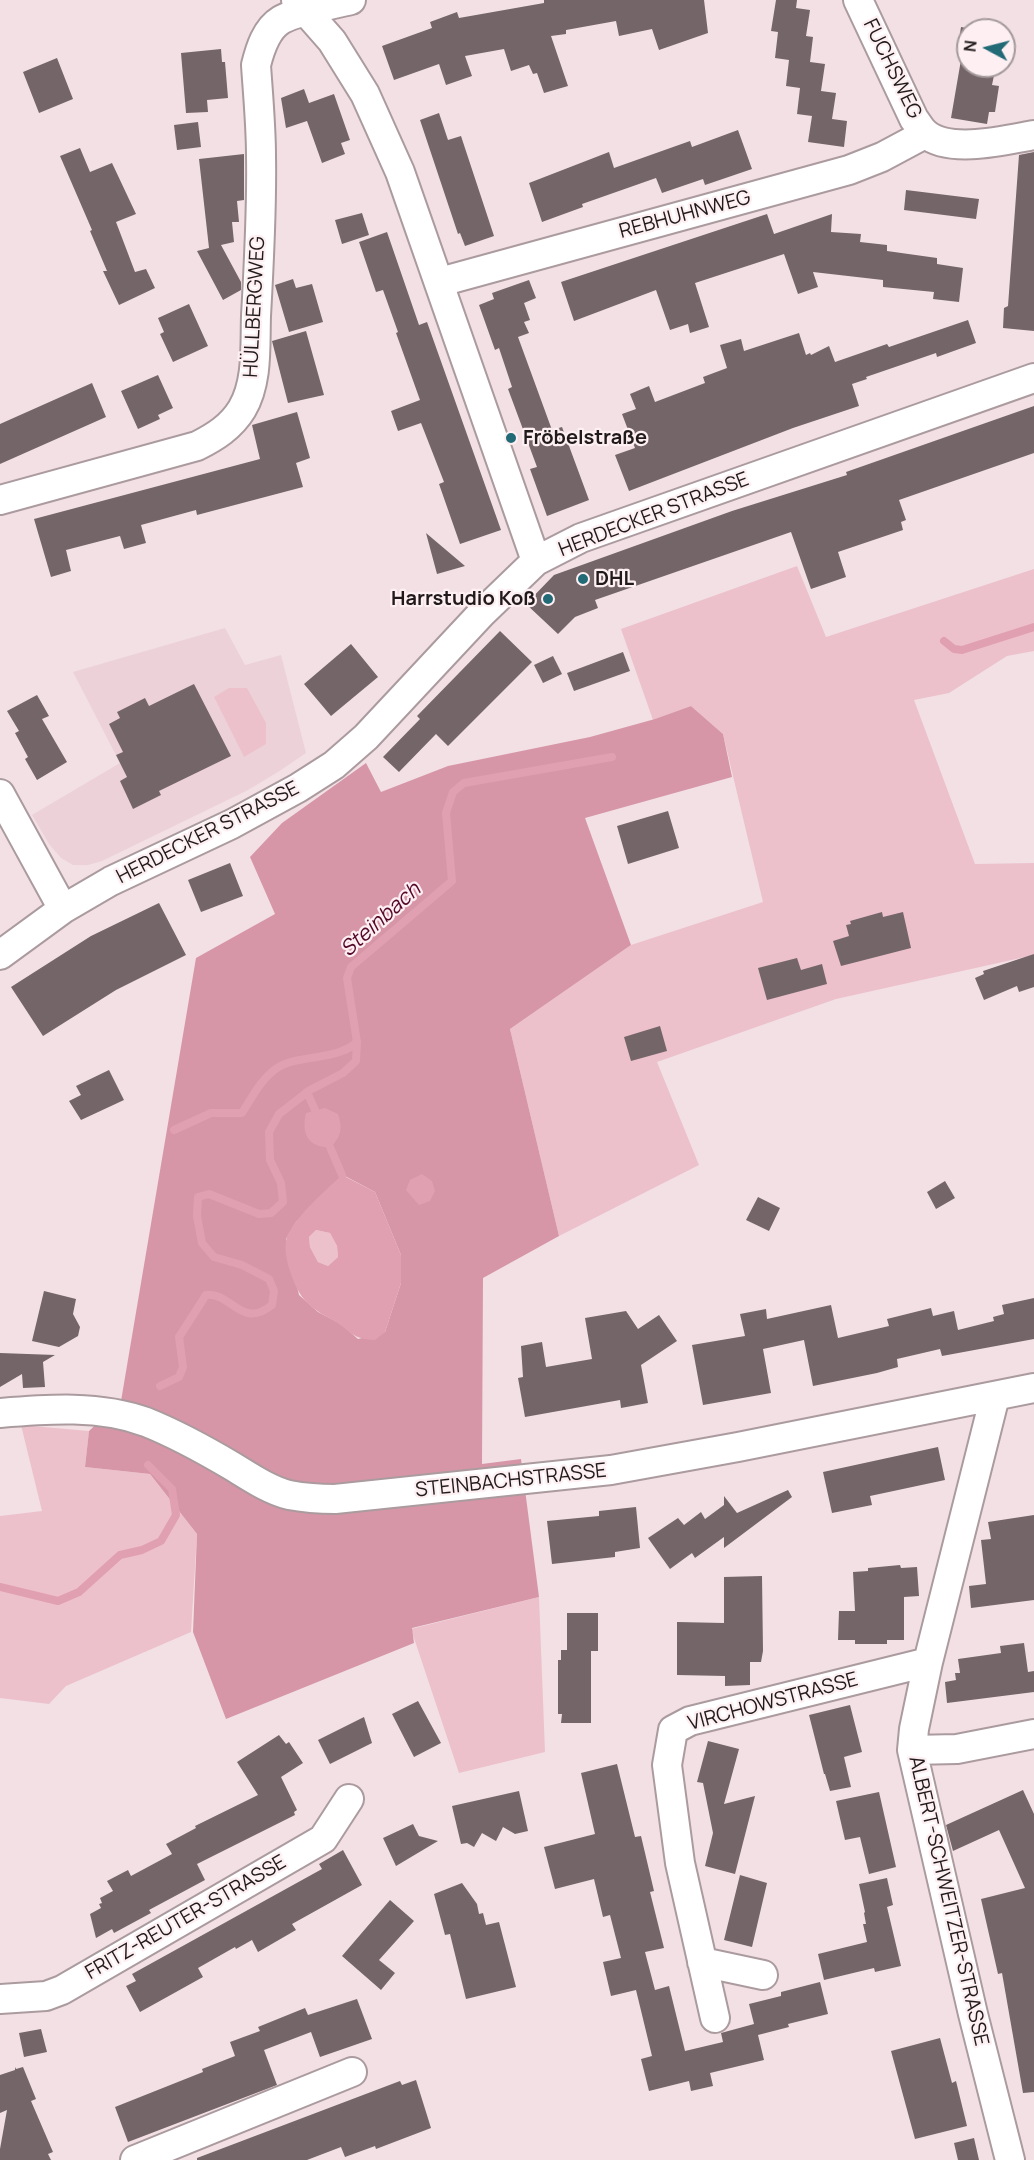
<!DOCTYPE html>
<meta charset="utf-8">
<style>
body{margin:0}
#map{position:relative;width:1034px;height:2160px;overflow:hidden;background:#f2e0e5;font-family:Manrope,sans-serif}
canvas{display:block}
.north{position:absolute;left:956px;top:18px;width:60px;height:60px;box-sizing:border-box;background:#fdeff2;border:2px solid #a59a9c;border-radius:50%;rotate:277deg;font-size:16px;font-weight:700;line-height:24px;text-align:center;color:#201a1b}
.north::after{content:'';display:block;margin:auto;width:21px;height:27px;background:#216a76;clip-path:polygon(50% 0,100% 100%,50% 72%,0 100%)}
</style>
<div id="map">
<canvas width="1034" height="2160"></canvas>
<div class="north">N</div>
</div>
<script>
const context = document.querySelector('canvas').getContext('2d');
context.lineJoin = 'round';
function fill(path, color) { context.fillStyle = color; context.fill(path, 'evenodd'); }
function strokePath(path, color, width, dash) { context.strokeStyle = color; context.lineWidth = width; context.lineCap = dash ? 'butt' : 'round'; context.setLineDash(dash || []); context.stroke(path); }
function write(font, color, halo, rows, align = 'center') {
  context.font = font + ' Manrope,sans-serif'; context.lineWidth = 4.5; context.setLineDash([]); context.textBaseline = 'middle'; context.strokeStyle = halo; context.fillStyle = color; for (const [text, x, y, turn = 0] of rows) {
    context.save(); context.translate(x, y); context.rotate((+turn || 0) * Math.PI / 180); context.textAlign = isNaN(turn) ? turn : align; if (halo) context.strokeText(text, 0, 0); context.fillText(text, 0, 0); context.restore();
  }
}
fill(new Path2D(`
 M225 628 245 665 281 655 306 753 278 772 248 790 102 861 88 865H73L61 858 49 844 32 815 120 763 73 672Z`), '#ecd2d8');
fill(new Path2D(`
 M797 566 826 637 1034 569V651L1007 656 949 693 914 700 975 864 1034 863V955L836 999 657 1062 699 1165 559 1236 510 1029 631 945 763 902 723 734 691 706 653 720 621 629Z
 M229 688H247L266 723V744L244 757 214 697Z
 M316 1230 330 1233 337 1246 338 1257 328 1266 318 1262 310 1247 309 1237Z
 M21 1425 89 1431 85 1467 150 1474 197 1534 191 1632 66 1686 49 1704 0 1698V1516L42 1511Z
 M539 1597 545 1752 459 1773 411 1629Z`), '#ecc1cc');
fill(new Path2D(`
 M691 706 723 734 732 777 585 818 631 945 510 1029 559 1236 483 1278 482 1464 521 1459 539 1597 412 1628 414 1643 226 1719 193 1632 197 1534 150 1474 85 1467 89 1431 121 1401 196 958 275 914 250 857 282 823 366 763 381 792 448 766 590 737 655 719ZM343 1175 375 1192 401 1255V1283L385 1332 358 1339 341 1324 318 1312 299 1295 286 1239 296 1222Z`), '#d696a8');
fill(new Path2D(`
 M325 1108 338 1114C343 1129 341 1136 331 1147 308 1148 301 1134 306 1113Z
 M422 1174 432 1181 435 1191 430 1201 419 1205 406 1190 410 1180Z
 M342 1175 375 1192 401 1255V1283L385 1332 375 1340C350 1339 351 1330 331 1319 309 1307 301 1300 292 1277 288 1265 284 1253 286 1241 290 1221 327 1189 342 1175ZM316 1230 330 1233 337 1246 338 1257 328 1266 318 1262 310 1247 309 1237Z`), '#e1a0b1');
strokePath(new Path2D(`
 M944 641 954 649 962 650 1034 627
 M307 1092 315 1110
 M174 1130 211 1113H242C252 1097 261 1079 277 1068 299 1054 337 1061 357 1042
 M330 1147 342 1175
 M160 1386 179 1377 183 1367 179 1337 206 1295C232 1292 241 1330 272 1305L274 1291 269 1279 242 1265 214 1257 202 1243 197 1216 198 1197 209 1194 259 1214 271 1213 283 1202 281 1183 270 1160 269 1132 279 1114 310 1090 343 1073 356 1061 357 1042 347 978 351 967 452 881 446 813 453 792 464 783 612 757
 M0 1587 58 1601 79 1592 120 1555 142 1550 161 1541 176 1515 172 1489 148 1465`), '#e1a0b1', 8);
fill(new Path2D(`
 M544 0H704L708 33 659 50 652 29 619 36 616 21 566 30V34L551 36 568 86 544 93 537 73 533 74 529 65 511 71 504 49 465 56 472 76 446 85 439 64 394 80 382 46 432 28 430 22 457 12 459 18 544 3Z
 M776 0H797L796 8 810 10 806 36 813 37 810 62 825 64 821 91 836 93 832 119 847 121 844 147 808 142 812 116 797 114 800 88 786 86 789 60 775 58 778 32 771 31Z
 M961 27 977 30H968V66H996L992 85 999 86 995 112H989L987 124 951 118 962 54H957Z
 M221 49 222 62H225L228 98 207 100 208 112 186 113 181 53Z
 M57 58 73 99 39 113 23 72Z
 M304 89 309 103 334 94 350 140 341 143 345 154 322 163 307 121 286 128 281 98Z
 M439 113 448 140 461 136 494 236 465 246 460 233 458 234 420 120Z
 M198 122 201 147 177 150 174 125Z
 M738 130 752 169 705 185 703 179 662 193 656 178 582 204 583 207 542 222 529 183 609 152 614 168 690 141 692 147Z
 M80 148 90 172 112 163 136 214 116 222 135 272 146 269 155 288 119 305 103 271H107L90 231 92 230 60 156Z
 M1034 152V331L1003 328 1004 308 1008 306 1019 155Z
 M244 154V200L237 201 239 222H232L234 242 221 245 241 282V290L223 300 197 251 209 248 199 159Z
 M906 190 979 199 976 219 904 210Z
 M362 213 369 235 342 244 335 220Z
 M767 214 774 234 832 214 831 232 861 234 860 242 887 245V251L937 258V264L963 268 959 302 933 299 934 292 883 287V280L813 272 818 287 798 294 784 254 695 283 709 327 690 333 688 324 670 330 656 290 574 321 561 282Z
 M387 232 419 325 427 322 501 530 460 544 439 484 444 482 421 423 398 431 391 411 420 400 396 333 398 332 383 290 376 292 359 242Z
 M293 279 296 288 312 284 323 322 289 332 275 285Z
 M529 280 536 298 524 303 530 320 524 322 529 333 518 337 552 430 562 427 589 500 547 516 530 469 537 467 508 389 512 387 499 348 495 350 479 305 494 299 492 293Z
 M189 304 208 346 173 362 160 334 164 332 158 318Z
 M968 320 976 343 937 357 936 353 866 377 867 379 852 384 859 406 793 428 629 491 615 455 635 448 622 414 636 409 630 394 649 386 655 402 705 383 703 377 727 368 720 345 741 339 744 351 799 333 806 355 810 353 811 355 829 346 835 362 887 344 889 347Z
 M306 331 324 395 288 403 272 341Z
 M158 375 173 408 158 415 160 419 138 429 121 391Z
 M92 383 106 417 0 464V424Z
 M1034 406V453L899 500 906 520 901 522 903 530 838 552 846 577 811 589 791 532 595 600 598 608 575 617 558 634 526 604 554 575 732 511 847 475 846 472Z
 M297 412 310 458 296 463 303 487 197 515 196 510 141 525 146 543 124 549 120 536 66 550 71 571 51 577 34 519 260 459 252 425Z
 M426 533 465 566 437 574Z
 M500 631 532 662 448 746 436 734 399 772 383 757 420 719 417 716Z
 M351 644 378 677 331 716 304 684Z
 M623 652 630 671 574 691 567 673Z
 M553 656 562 674 543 683 534 665Z
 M194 684 231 756 159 791 161 795 133 809 120 781 127 777 116 755 123 752 109 724 120 718 117 712 145 698 149 706Z
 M37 695 49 716 42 719 67 762 37 780 25 759 28 757 15 733 19 731 7 711Z
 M668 811 679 848 628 864 617 826Z
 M230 863 243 896 201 912 188 880Z
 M159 903 186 955 116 990 43 1036 11 987 91 936Z
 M882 912 883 917 903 912 911 948 841 966 833 941 849 936 846 925 851 924 850 921Z
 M1034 954V987L1019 992 1017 986 984 1000 975 978 984 974 983 971Z
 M797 958 801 970 822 964 827 984 767 1000 758 968Z
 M660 1026 667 1051 631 1061 624 1037Z
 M109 1070 124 1100 81 1120 69 1101 81 1095 76 1086Z
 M945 1181 955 1198 936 1209 927 1192Z
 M758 1197 780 1208 769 1231 746 1220Z
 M44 1291 76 1299 73 1314 80 1327 78 1336 59 1347 32 1341Z
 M1034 1298V1339L942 1356 940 1349 897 1359 898 1367 877 1373 813 1386 804 1340 763 1349 771 1393 703 1405 692 1345 745 1336 740 1314 766 1309 767 1319 831 1305 838 1338 889 1326 887 1319 931 1308 933 1316 954 1311 958 1330 994 1321 993 1317 1004 1314 1002 1305Z
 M626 1311 638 1329 659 1315 677 1341 641 1365 648 1403 621 1408 620 1400 525 1417 518 1378 523 1377 521 1346 542 1342 546 1367 592 1359 585 1318Z
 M0 1353 55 1355 43 1362 45 1387 23 1388 22 1374 0 1387Z
 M938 1447 945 1480 870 1496 872 1505 832 1513 823 1472Z
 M788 1490 792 1497 724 1548V1537L695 1558 692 1553 670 1569 648 1538 678 1518 684 1525 701 1512 705 1519 724 1505V1496L737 1513Z
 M636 1507 640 1548 615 1552V1557L552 1564 547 1521 599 1516V1511Z
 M1034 1515V1600L971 1608 969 1586 986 1584 981 1540 991 1539 988 1522Z
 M900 1565 901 1568 917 1567 919 1596 904 1597V1640H887V1644H855V1640H838L839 1611H855L853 1572 868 1571V1568Z
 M762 1576 763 1651 761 1662H750V1685L725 1686V1676L677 1675V1622L724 1623V1577Z
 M567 1613H598V1651H591V1723H561L562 1714H558V1660H561V1650H567Z
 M1024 1643 1028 1672 1034 1671V1692L947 1703 945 1682 956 1680 955 1673H960L958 1659 1001 1653 1000 1646Z
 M418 1701 441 1743 414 1757 392 1714Z
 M850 1705 862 1752 844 1757 851 1787 830 1791 825 1774H824L809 1715Z
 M364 1717 372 1743 330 1764 318 1740Z
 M279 1735 286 1744 289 1742 303 1763 281 1777 297 1810 294 1812 295 1815 197 1864 205 1880 149 1910 151 1913 114 1933 112 1929 96 1938 90 1914 101 1908 99 1904 102 1903 100 1898 113 1891 107 1881 128 1870 131 1876 172 1854 166 1844 196 1828 195 1826 258 1795 237 1762Z
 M708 1741 739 1749 724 1804 755 1796 735 1874 705 1866 713 1833 703 1783 697 1782Z
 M617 1764 635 1837 641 1836 654 1891 650 1892 664 1948 645 1952 655 1990 669 1986 685 2051 723 2042 721 2033 754 2024 749 2004 781 1996V1992L820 1982 828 2014 788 2024 789 2027 758 2035 764 2060 710 2073 713 2086 691 2091 689 2081 649 2091 641 2059 652 2056 636 1990 611 1996 603 1962 621 1958 610 1915 603 1917 594 1879 555 1889 544 1847 595 1834 581 1773Z
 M1023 1790 1034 1814V2092L1023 2093 1002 1973 998 1974 981 1899 1025 1888 999 1830 953 1851 946 1825Z
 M519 1791 528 1831 515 1834 503 1827 496 1841 482 1833 474 1847 467 1843 461 1844 452 1806Z
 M879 1792 896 1867 869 1874 860 1837 845 1840 836 1801Z
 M413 1824 419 1836 438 1841 396 1866 383 1838Z
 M343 1850 362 1885 292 1924 296 1930 258 1952 252 1940 236 1949 235 1947 198 1968 203 1977 140 2012 126 1986 136 1981 132 1974 322 1869 319 1864Z
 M740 1875 767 1883 752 1947 724 1940Z
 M887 1878 893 1905 887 1907 901 1966 875 1972 874 1968 824 1980 818 1954 867 1942 863 1924H866L864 1913 865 1912 859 1884Z
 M462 1883 477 1904 479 1914 483 1913 486 1925 499 1922 516 1987 466 1999 450 1934 445 1935 434 1894Z
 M390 1900 414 1921 379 1960 395 1973 381 1990 342 1956Z
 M357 1999 372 2039 320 2057 311 2032 264 2050 277 2085 128 2142 115 2107 203 2072 202 2069 235 2056 230 2042 260 2031 258 2027 305 2008 308 2015Z
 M41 2029 47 2052 24 2057 19 2033Z
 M940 2038 952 2083 956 2081 967 2126 915 2139 891 2051Z
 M15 2067 16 2069 23 2067 36 2099 31 2101 53 2152 48 2154 51 2160H0V2149L7 2110 0 2113V2075L15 2070Z
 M416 2080 431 2128 376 2149 375 2146 345 2157 341 2147 307 2160H197V2158L400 2081 402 2085Z
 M974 2138 979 2160H958L954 2143Z`), '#746569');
const street = new Path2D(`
 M296 0 332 41 365 94 400 172 536 561
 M858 0 914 119C918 124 921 130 926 134 950 154 1006 140 1034 135
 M440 282 849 170 882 157 925 134
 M0 500 197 446C215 437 231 427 242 409 258 382 255 346 256 316 259 263 262 209 261 156 261 126 258 95 256 65 260 49 266 29 281 20 294 12 334 4 351 0
 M0 794 63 909
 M0 955 63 909 111 881 232 824 298 788 334 765 366 737 481 614 536 561 581 538 1034 378
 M995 1396 928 1662 914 1729 912 1750 973 2014 1010 2160
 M0 1413C48 1409 100 1405 146 1422 176 1434 205 1450 232 1466 250 1477 269 1490 289 1495 305 1498 320 1499 335 1499L611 1470 738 1447 1034 1388
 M912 1750 957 1749 1034 1734
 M702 1962 763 1975
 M0 1999 46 1996 62 1990 323 1839 349 1799
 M715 2018 680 1863 667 1765 673 1730 690 1721 928 1662
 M135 2160 352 2072`);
strokePath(street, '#ab9b9f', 32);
strokePath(street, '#fff', 28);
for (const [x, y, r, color] of [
 [511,438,6,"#216a76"],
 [583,579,6,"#216a76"],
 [548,599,6,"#216a76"]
]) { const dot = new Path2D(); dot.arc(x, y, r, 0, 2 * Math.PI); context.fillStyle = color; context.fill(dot); strokePath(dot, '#fdeff2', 2); }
write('20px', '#201a1b', '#fdeff2', [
 ["FUCHSWEG",892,69,64],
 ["REBHUHNWEG",685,215,-15],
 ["HÜLLBERGWEG",255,307,-87],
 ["HERDECKER STRASSE",654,515,-21],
 ["HERDECKER STRASSE",208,833,-27],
 ["STEINBACHSTRASSE",511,1481,-6],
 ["VIRCHOWSTRASSE",773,1702,-15],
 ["ALBERT-SCHWEITZER-STRASSE",948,1901,77],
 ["FRITZ-REUTER-STRASSE",186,1918,-30]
]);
write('bold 20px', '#201a1b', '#fdeff2', [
 ["Fröbelstraße",523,438],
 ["DHL",595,579],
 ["Harrstudio Koß",536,599,"right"]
], 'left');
write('italic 21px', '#540728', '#fdeff2', [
 ["Steinbach",381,920,-42]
]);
</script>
